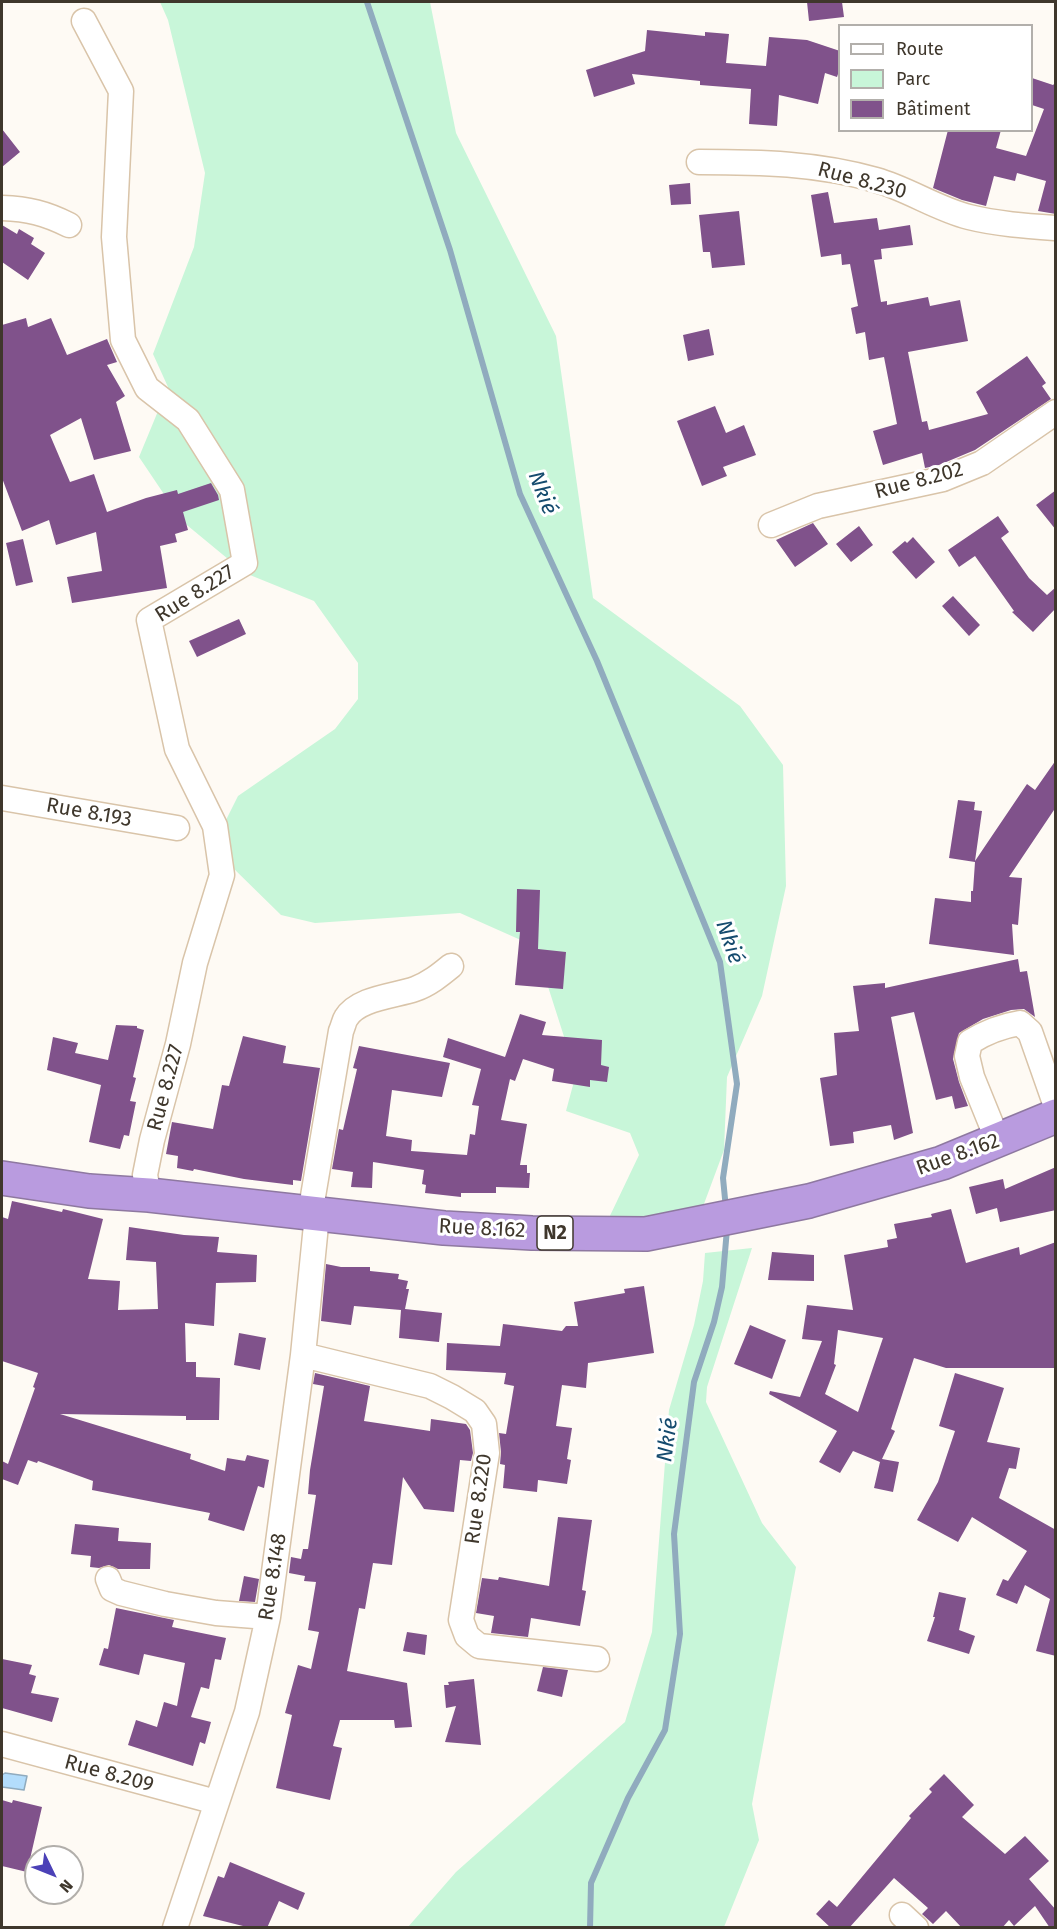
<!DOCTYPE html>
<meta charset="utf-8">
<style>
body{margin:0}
#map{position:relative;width:1057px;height:1929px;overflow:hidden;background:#fefaf4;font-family:"Fira Sans",sans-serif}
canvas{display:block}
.frame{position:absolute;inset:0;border:3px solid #3f372c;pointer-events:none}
.legend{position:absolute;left:838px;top:24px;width:195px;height:108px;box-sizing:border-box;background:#fff;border:2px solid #b2afab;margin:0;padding:8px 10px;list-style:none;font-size:18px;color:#3f372c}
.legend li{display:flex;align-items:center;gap:12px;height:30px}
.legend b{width:30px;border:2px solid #b2afab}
.north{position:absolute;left:24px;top:1845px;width:60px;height:60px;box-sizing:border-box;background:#fff;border:2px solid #b2afab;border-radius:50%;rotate:133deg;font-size:16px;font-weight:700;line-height:24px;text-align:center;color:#3f372c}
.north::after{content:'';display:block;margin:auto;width:21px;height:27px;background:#4b41b7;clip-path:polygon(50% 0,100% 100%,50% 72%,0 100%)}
</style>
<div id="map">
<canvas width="1057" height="1929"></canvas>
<div class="frame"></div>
<ul class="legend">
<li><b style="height:8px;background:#fff"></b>Route</li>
<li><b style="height:16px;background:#c8f6d9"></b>Parc</li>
<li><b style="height:16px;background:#80528b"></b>Bâtiment</li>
</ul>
<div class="north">N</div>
</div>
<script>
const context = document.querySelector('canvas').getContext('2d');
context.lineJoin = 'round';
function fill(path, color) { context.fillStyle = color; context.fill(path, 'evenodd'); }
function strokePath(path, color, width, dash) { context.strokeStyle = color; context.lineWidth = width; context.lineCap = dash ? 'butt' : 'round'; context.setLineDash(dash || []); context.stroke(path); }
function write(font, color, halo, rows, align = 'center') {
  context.font = font + ' "Fira Sans",sans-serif'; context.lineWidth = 6; context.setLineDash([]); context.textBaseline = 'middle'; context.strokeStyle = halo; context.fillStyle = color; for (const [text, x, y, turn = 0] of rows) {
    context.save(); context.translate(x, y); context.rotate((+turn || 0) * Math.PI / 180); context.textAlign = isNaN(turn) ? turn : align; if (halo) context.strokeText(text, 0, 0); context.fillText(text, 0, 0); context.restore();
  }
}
fill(new Path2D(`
 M160 2H430L456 133 556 336 593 598 740 706 783 765 786 886 762 996 727 1077 724 1150 698 1220 596 1245 639 1155 630 1133 566 1111 576 1074 543 971 523 941 460 913 315 923 281 915 231 866 221 830 238 796 335 729 358 699V663L314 601 245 573 182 521 139 457 168 387 153 354 194 247 205 173 168 20Z
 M752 1248 707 1387 706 1402 762 1523 796 1567 752 1804 759 1840 724 1927H408L456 1872 625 1722 652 1632 669 1410 694 1325 703 1281 705 1253Z`), '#c8f6d9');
const water = new Path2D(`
 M5 1773 27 1776 24 1790 2 1787V1775Z`);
fill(water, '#b3ddfc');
strokePath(water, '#90abbe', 1.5);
strokePath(new Path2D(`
 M367 2 450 250 520 494 597 661 720 962 737 1084 723 1178 726 1209
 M590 1928 591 1883 628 1798 665 1730 680 1634 674 1534 694 1382 714 1322 722 1287 727 1229`), '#90abbe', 6);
fill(new Path2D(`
 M807 2H842L844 17 809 21Z
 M647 30 705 36V32L729 34 726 63 766 66 769 37 807 40 840 51V68L837 77 825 73 818 104 779 95 777 126 749 124 751 89 700 85V81L632 74 635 84 594 97 586 70 645 51Z
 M1032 78 1053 85 1056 82V214L1038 211 1046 181 1017 173 1015 181 994 176 986 206 962 200 933 188 948 130H1001L996 148 1026 156 1044 109 1032 105Z
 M2 129 20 152 2 167Z
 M690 183 691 204 671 205 669 185Z
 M828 192 834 223 877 218 879 230 910 225 913 245 881 249 882 259 874 260 881 302 887 301V305L928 297 930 306 960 300 968 341 908 352 922 422 927 421 929 430 988 414 976 392 1027 356 1046 383 1042 386 1051 399 975 450 939 465 925 468 922 453 883 465 873 431 897 424 884 357 869 360 865 332 856 334 851 308 858 306 850 264 842 265 841 254 821 257 811 195Z
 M739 211 745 265 712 268 710 252H703L699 215Z
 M2 225 17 234 19 229 34 238 31 244 45 253 28 280 2 262Z
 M26 318 28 327 51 318 67 355 107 339 117 362 107 365 125 396 116 402 131 451 94 460 81 418 50 435 70 482 94 474 107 512 146 498 177 490 178 494 211 483 218 495 219 500 183 512 188 530 175 534 177 542 160 546 167 588 72 603 67 577 102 571 96 532 56 545 49 520 22 531 2 478V325Z
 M709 329 714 355 688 361 683 335Z
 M715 406 726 433 744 425 756 455 723 467 727 476 702 486 677 421Z
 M1056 490V530L1036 505Z
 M998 516 1009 532 1001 538 1029 578 1047 595 1056 587V608L1033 632 1012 612 1014 611 975 556 959 567 948 550Z
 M813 523 828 544 795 567 776 540Z
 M859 526 873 545 851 562 836 544Z
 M913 537 935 562 916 579 892 552 905 541 907 543Z
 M23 539 33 582 16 586 6 543Z
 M953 596 980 625 969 636 942 606Z
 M239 619 246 634 197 657 189 641Z
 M1056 760V807L1009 877 1022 878 1018 925 1012 924 1014 955 929 944 935 898 971 902V891H973L975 862 949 858 958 800 975 802 974 810 982 811 975 861 1027 784 1035 790Z
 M517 889 540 890 538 949 566 952 563 989 515 985 520 932H516Z
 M1018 959 1020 972 1027 971 1035 1017 1024 1009 1011 1010 983 1019 959 1033 953 1059 959 1082 968 1106 955 1109 952 1096 936 1100 914 1012 891 1017 913 1133 894 1140 891 1125 853 1132 854 1143 830 1146 820 1078 837 1075 834 1033 859 1031 853 986 885 983V988Z
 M520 1014 546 1022 542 1035 602 1040 601 1065 609 1067 607 1082 590 1080V1087L552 1081 554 1069 523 1059 515 1081 510 1079 501 1120 527 1124 520 1165H527V1173H530L529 1188 496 1187V1193H461V1197L425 1193 426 1185 422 1184 424 1170 373 1162 372 1188 351 1187 353 1172 332 1169 339 1129 343 1130 357 1069 353 1068 359 1046 450 1063 442 1097 392 1090 386 1136 412 1140 411 1151 467 1155 470 1134 475 1135 479 1106 472 1105 481 1069 443 1057 448 1038 505 1057Z
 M116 1025 137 1026V1028L144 1030 133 1077 136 1078 130 1101 136 1102 129 1136 124 1135 120 1149 89 1142 101 1085 47 1070 53 1037 78 1043 75 1053 108 1060Z
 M243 1036 286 1046 283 1063 320 1068 301 1181 293 1180V1185L244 1179 194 1169 193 1171 177 1168 178 1156 166 1154 172 1122 213 1129 222 1085 229 1086Z
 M1056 1167V1210L1000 1222 997 1208 976 1214 969 1187 1003 1179 1005 1189Z
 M12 1201 62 1212 63 1209 103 1219 88 1279 120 1281 118 1310 158 1309 156 1262 126 1260 129 1227 184 1235 219 1237 217 1252 257 1255 256 1282 216 1283 214 1326 185 1323 186 1362H196V1377L220 1378 219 1420H186V1416L60 1414 191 1454 190 1459 225 1471 227 1458 245 1461 247 1455 269 1460 264 1488 258 1486 244 1531 208 1520 210 1513 92 1490 93 1481 38 1461 37 1463 28 1460 18 1485 2 1479V1461L8 1464 35 1388 33 1387 38 1373 2 1361V1217L8 1219Z
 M951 1209 966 1263 1019 1247 1020 1255 1056 1242V1368H946L914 1358 891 1429 895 1431 882 1459 899 1462 893 1492 874 1488 880 1462 853 1451 840 1473 819 1462 837 1431 769 1394 770 1391 800 1397 822 1341 802 1339 807 1305 853 1310 844 1255 888 1247 887 1240 897 1238 894 1224 932 1217 931 1214ZM838 1330 883 1338 858 1412 825 1394 836 1365 834 1364Z
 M772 1252 814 1255V1281L768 1280Z
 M326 1264 341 1267H370V1271L399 1274 398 1279 408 1281 406 1289H409L405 1309 442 1313 439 1342 399 1338 401 1310 354 1306 351 1325 321 1321Z
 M644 1286 654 1353 588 1363 586 1388 562 1385 556 1426 572 1428 567 1459 571 1460 567 1484 538 1480 537 1492 503 1488 505 1465 500 1464 501 1452 499 1433 506 1434 514 1386 504 1384 506 1373 446 1370 447 1343 500 1346 503 1324 562 1331 566 1326H578L574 1302 625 1293 624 1289Z
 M750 1325 786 1340 772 1379 734 1364Z
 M239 1333 266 1338 260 1370 234 1365Z
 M315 1373 370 1386 364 1421 430 1431 431 1419 466 1424 470 1430 473 1453 471 1461 460 1460 454 1512 424 1509 403 1477 392 1565 373 1563 365 1609 359 1608 347 1671 407 1683 412 1727 395 1728 394 1720H340L333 1746 342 1748 330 1800 276 1788 292 1715 285 1713 298 1665 311 1669 319 1632 308 1630 316 1582 304 1581 305 1576 289 1573 291 1557 301 1559 303 1549H308L316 1495 308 1494 310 1470 324 1386 313 1384Z
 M955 1373 1004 1388 987 1442 1020 1448 1016 1469 1009 1468 999 1498 1056 1530V1656L1036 1651 1050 1599 1025 1585 1017 1604 996 1595 1003 1579 1008 1581 1027 1551 972 1517 958 1542 917 1520 938 1482 955 1431 939 1426Z
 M558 1517 592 1520 582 1590 586 1591 580 1626 531 1618 528 1637 491 1633 494 1616 476 1613 482 1578 498 1580 499 1577 549 1586Z
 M75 1524 119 1528 118 1541 151 1543 150 1569H118L109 1565 99 1568 90 1567 91 1556 71 1554Z
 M244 1576 259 1579 255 1602 239 1601Z
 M939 1592 966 1598 959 1630 975 1636 969 1654 927 1641 935 1617H933Z
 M116 1608 174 1620 172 1627 226 1638 221 1660 215 1659 209 1689 201 1687 191 1717 211 1722 205 1744 200 1742 193 1766 128 1745 136 1720 157 1727 164 1702 177 1706 185 1663 144 1654 139 1675 99 1665 104 1648 108 1649Z
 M407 1632 427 1635 425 1655 403 1651Z
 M2 1659 32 1665 29 1674 36 1676 31 1693 59 1698 52 1722 2 1708Z
 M543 1667 568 1670 562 1697 537 1691Z
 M474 1679 481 1745 445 1742 456 1706 446 1708 444 1685H449L448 1682Z
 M944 1774 974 1805 962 1817 1005 1854 1025 1836 1049 1861 1029 1879 1056 1910V1928H1050L1035 1906 1014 1926 1009 1920 1002 1928H962L946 1911 933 1924 922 1914 928 1908 894 1878 849 1928H831L816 1914 829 1900 837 1907 911 1818 909 1816 932 1792 929 1789Z
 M2 1800 12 1803 13 1800 42 1807 27 1872 2 1866Z
 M230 1862 305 1893 298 1910 279 1901 267 1928H251L203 1916 218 1876 224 1878Z`), '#80528b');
const minor = new Path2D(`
 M84 21 121 91 114 237 123 340 147 388 188 420 232 490 245 563 149 620 177 749 215 826 222 875 195 963 178 1044 152 1140 145 1175 149 1195
 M699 162C759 162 817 163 876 180 908 189 937 209 969 217 997 224 1027 226 1056 228
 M2 208C28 209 45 213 69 225
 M771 525 818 506 943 479 982 463 1056 412
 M2 798 177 828
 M998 1141 972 1077 967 1056 970 1042C986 1032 1002 1026 1020 1023L1030 1032 1056 1106
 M310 1214 341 1031C343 1027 344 1021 346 1018 358 998 395 996 415 989 429 984 440 975 451 966
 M303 1355 430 1386 452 1397 475 1411 484 1424 487 1453 461 1620 467 1636 479 1646 597 1659
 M108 1579 112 1589 121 1593 165 1604 216 1613 268 1617
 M2 1744 216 1802
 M902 1915 916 1928
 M175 1928 247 1712 268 1617 303 1355 317 1215`);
const highway = new Path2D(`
 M2 1178 89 1191 149 1195 444 1228 532 1233 646 1234 809 1201 942 1163 1056 1116`);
strokePath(minor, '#d9c4a9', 27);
strokePath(highway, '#8e78a0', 36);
strokePath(minor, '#fff', 24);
strokePath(highway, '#b99bdf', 33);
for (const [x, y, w] of [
 [555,1233,36]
]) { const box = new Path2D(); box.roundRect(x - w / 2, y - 17, w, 34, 4.5); context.fillStyle = '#fff'; context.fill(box); strokePath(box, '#3f372c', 1.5); }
write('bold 20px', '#3f372c', null, [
 ["N2",555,1233]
]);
write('21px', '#3f372c', '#fff', [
 ["Rue 8.230",862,181,15],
 ["Rue 8.202",919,481,-15],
 ["Rue 8.227",195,594,-32],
 ["Rue 8.193",89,813,10],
 ["Rue 8.227",166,1088,-75],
 ["Rue 8.162",958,1155,-20],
 ["Rue 8.162",482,1229,3],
 ["Rue 8.220",479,1499,-82],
 ["Rue 8.148",273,1577,-81],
 ["Rue 8.209",109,1774,15]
]);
write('italic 22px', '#154b6e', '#fff', [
 ["Nkié",542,493,69],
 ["Nkié",729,942,71],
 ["Nkié",668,1440,-82]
]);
</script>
